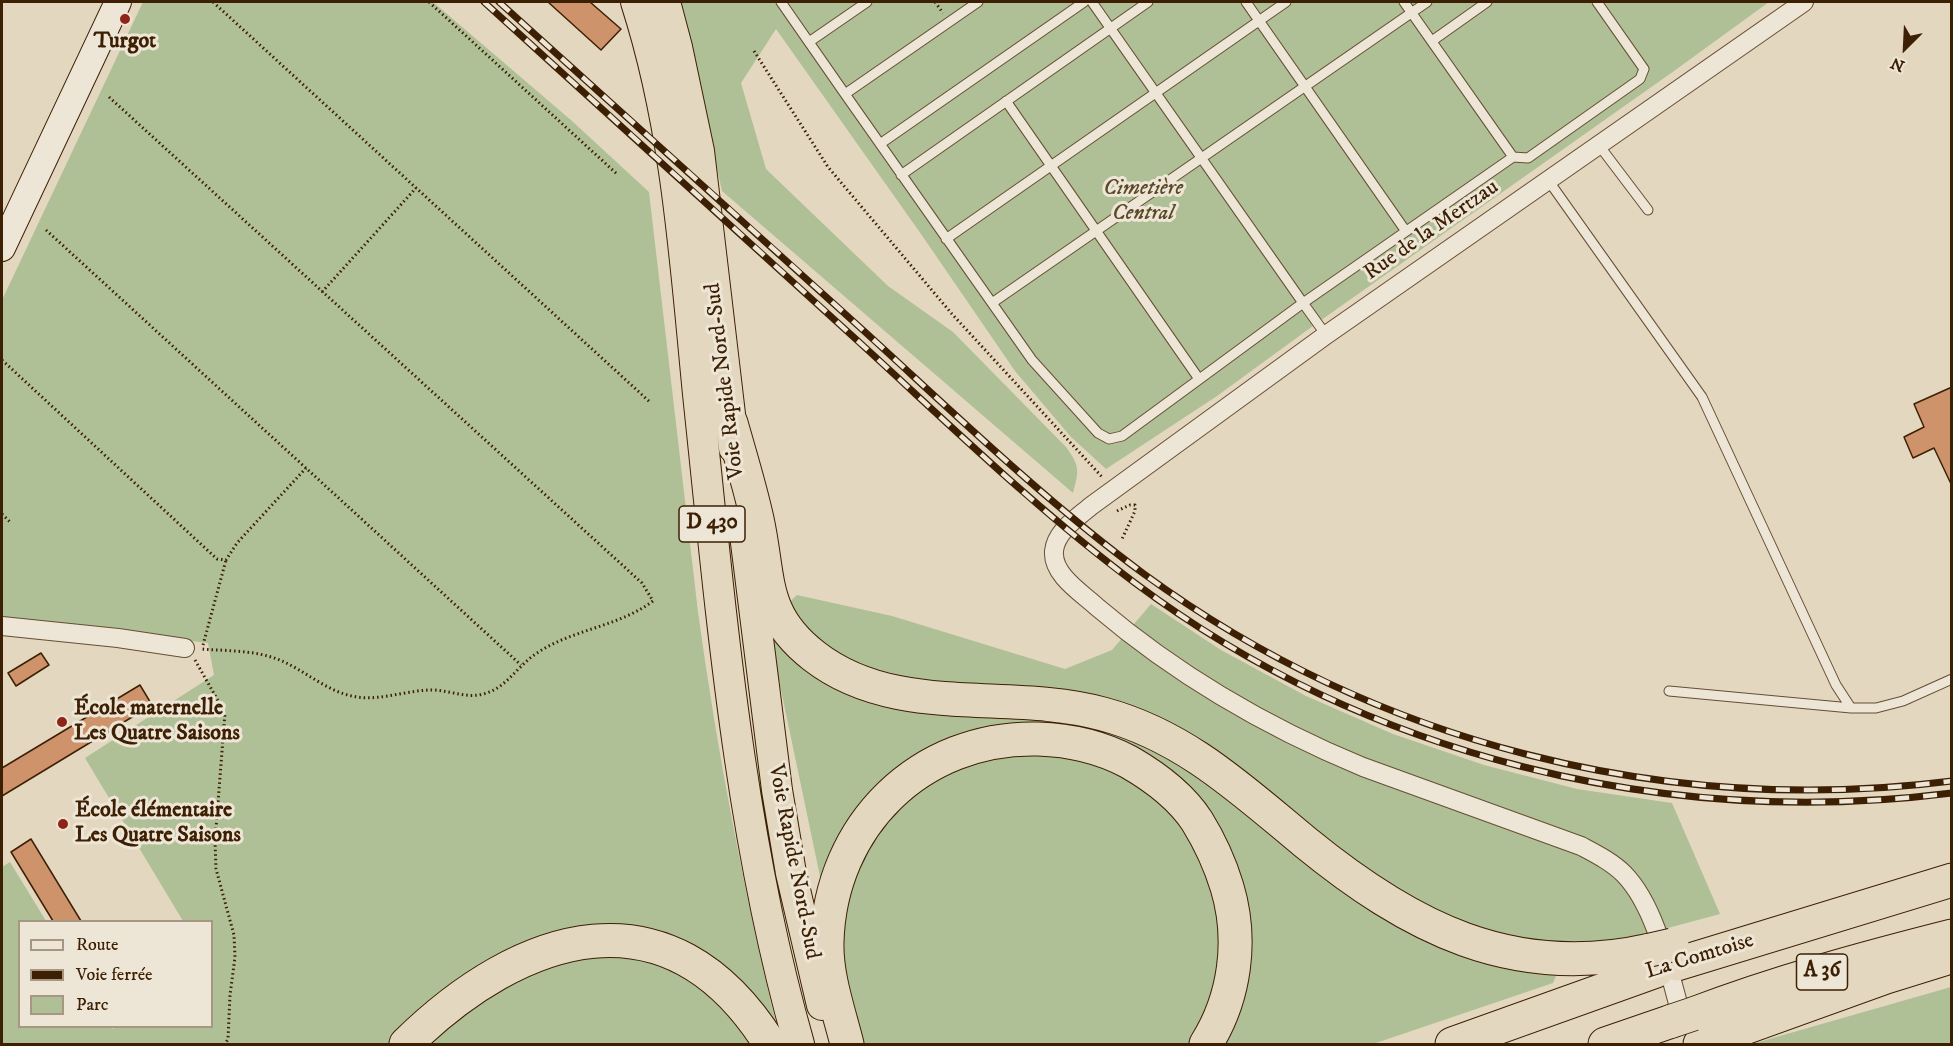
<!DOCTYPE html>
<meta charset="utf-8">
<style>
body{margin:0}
#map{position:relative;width:1953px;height:1046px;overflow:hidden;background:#e3d7bf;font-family:"IM FELL DW Pica",serif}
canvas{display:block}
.frame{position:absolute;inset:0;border:3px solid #3d2004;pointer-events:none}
.legend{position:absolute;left:18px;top:920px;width:195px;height:108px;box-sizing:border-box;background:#ede5d5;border:2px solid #a79681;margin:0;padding:8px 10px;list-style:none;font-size:18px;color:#3d2004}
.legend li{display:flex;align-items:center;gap:12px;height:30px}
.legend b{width:30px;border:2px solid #a79681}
.north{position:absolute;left:1875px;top:18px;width:60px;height:60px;-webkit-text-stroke:4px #ede5d5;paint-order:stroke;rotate:204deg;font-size:16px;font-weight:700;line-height:24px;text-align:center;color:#3d2004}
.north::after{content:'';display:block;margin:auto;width:21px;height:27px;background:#3d2004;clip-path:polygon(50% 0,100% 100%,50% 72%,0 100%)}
</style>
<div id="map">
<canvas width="1953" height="1046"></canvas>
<div class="frame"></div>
<ul class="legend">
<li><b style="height:8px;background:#ede5d5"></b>Route</li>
<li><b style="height:8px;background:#3d2004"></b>Voie ferrée</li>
<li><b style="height:16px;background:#afbf96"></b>Parc</li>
</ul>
<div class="north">N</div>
</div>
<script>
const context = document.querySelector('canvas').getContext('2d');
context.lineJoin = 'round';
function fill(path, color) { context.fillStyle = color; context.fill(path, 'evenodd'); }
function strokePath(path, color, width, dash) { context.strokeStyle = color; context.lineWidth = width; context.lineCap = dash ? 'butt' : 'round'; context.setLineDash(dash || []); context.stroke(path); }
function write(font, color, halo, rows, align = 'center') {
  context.font = font + ' "IM FELL DW Pica",serif'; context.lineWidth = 6; context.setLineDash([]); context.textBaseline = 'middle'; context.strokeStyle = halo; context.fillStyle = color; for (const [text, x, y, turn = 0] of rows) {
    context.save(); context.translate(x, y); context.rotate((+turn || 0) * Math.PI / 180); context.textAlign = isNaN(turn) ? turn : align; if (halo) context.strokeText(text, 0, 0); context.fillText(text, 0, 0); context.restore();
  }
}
fill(new Path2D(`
 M143 2H433L572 121 649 192 698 612C718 758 746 902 781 1044H2V867L10 862 46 921 20 922V1026H111L113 1029 117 1026H212V922L183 921 85 758 214 675 208 643 2 619V300Z
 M677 2H1769L1674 71 1317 323 1217 396 1106 469 1071 437 1015 371 921 234 776 29 741 83 766 169 888 286 953 332 1066 447C1080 466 1079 471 1073 493L722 191 705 113Z
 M797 595 892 616 1065 669 1112 650 1151 604 1221 650 1306 696 1393 734 1484 765 1577 789 1672 803 1720 914 1642 935 1569 945 1553 983 1373 1044H858L844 991 767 623Z
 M1951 987V1044H1752Z`), '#afbf96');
const building = new Path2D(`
 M548 2H590L621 29 601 50Z
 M1952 387V486L1934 448 1913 458 1904 437 1924 427 1914 404Z
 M41 653 49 665 16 686 8 673Z
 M140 685 152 705 2 796V768Z
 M31 839 81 921H53L11 852Z`);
fill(building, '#cf936c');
strokePath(building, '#3d2004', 1.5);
const service = new Path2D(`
 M781 2 845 94 978 2
 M1092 2 1303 303 1513 157 1404 2
 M1246 2 1405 230
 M1432 41 1487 2
 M809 42 867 2
 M845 94 1032 360 1098 433 1109 439 1122 436 1303 303 1326 335
 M1006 101 1199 379
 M880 144 1084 2
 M1598 144 1648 210
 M1513 157 1528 158 1640 79 1644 69 1597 2
 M901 175 1148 2
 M1548 180 1702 397 1836 685 1851 708
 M946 239 1286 2
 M992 303 1427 2
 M1669 691 1851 708H1876L1903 701 1952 679`);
const minor = new Path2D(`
 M2 626 118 638 185 648
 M1684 1025C1670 978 1658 909 1624 874 1612 862 1596 854 1581 846L1363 767C1266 727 1177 675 1097 607 1082 593 1052 575 1054 551 1056 531 1077 518 1091 506L1326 335 1804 2`);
const secondary = new Path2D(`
 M2 248 118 2`);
const trunk = new Path2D(`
 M636 2C677 129 685 262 698 394 721 612 739 833 799 1044
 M665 2 677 47 699 151 734 448
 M745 535 777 790 791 873 822 1005`);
const motorway = new Path2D(`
 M731 423C740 455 750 487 757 519 770 577 760 614 814 656 896 720 1009 688 1103 714 1185 736 1242 790 1305 842 1409 927 1512 981 1650 950
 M1677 964 1952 880
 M1693 1014C1777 982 1865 958 1952 936
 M406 1044C521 931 669 883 770 1044
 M847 1044C839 1012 826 976 827 942 830 826 920 736 1038 739 1070 740 1101 747 1129 762 1155 777 1180 795 1197 821 1210 842 1220 864 1227 887 1243 940 1235 998 1206 1044
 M1452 1044 1656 971
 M1605 1044 1672 1021
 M1700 1044 1886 977 1944 959`);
strokePath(service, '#664e33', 11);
strokePath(minor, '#664e33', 20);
strokePath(secondary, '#3d2004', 28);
strokePath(trunk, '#3d2004', 32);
strokePath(motorway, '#3d2004', 35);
strokePath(new Path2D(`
 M213 2 651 403
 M429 2 617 174
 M935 2 943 13
 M754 51 828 167 952 314 1103 478
 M109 97 642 583 653 601C618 627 573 629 537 653 518 665 506 689 483 694 466 699 446 689 429 690 403 691 377 702 352 696 327 691 305 671 282 661 257 650 228 651 201 649
 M46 230 521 665
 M322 292 416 188
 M2 360 217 559 226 560 237 543 306 468
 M1117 511 1130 505H1135V511L1122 539
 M2 514 10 522
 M203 645 226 560
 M195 660 225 713 215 841 216 869 234 935 235 957 230 995 228 1039 225 1044`), '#3d2004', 3, [1.5, 3]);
strokePath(service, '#ede5d5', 9);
strokePath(minor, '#ede5d5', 18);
strokePath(secondary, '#ede5d5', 26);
strokePath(trunk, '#e3d7bf', 30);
strokePath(motorway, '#e3d7bf', 33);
const rail = new Path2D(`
 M484 2C609 115 734 228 859 342 949 424 1037 510 1135 583 1368 757 1664 829 1952 793
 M499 2C621 112 743 221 864 331 955 414 1045 501 1144 574 1377 744 1666 817 1952 781`);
strokePath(rail, '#3d2004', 7);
strokePath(rail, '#ede5d5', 4.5, [14]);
const motorwayBridge = new Path2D(`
 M1650 950 1672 945
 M1672 1021 1693 1014`);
strokePath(motorwayBridge, '#3d2004', 35, []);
strokePath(motorwayBridge, '#e3d7bf', 33);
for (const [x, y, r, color] of [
 [125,19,6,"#8f2418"],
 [62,722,6,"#8f2418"],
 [63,824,6,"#8f2418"]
]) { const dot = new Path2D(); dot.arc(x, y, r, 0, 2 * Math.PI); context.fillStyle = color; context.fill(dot); strokePath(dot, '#ede5d5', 2); }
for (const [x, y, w] of [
 [712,524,66],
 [1822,972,51]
]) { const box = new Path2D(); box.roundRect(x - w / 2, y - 18, w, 36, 4.5); context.fillStyle = '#ede5d5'; context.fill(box); strokePath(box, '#3d2004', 1.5); }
write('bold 21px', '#3d2004', null, [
 ["D 430",712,524],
 ["A 36",1822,972]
]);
write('bold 22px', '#3d2004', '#ede5d5', [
 ["Turgot",125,42,"center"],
 ["École maternelle",74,709],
 ["Les Quatre Saisons",74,734],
 ["École élémentaire",75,811],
 ["Les Quatre Saisons",75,836]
], 'left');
write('italic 22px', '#5a4828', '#ede5d5', [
 ["Cimetière",1143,189],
 ["Central",1143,214]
]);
write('22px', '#3d2004', '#ede5d5', [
 ["Rue de la Mertzau",1432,231,-35],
 ["Voie Rapide Nord-Sud",726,381,-97],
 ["Voie Rapide Nord-Sud",793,862,79],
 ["La Comtoise",1700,957,-17]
]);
</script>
